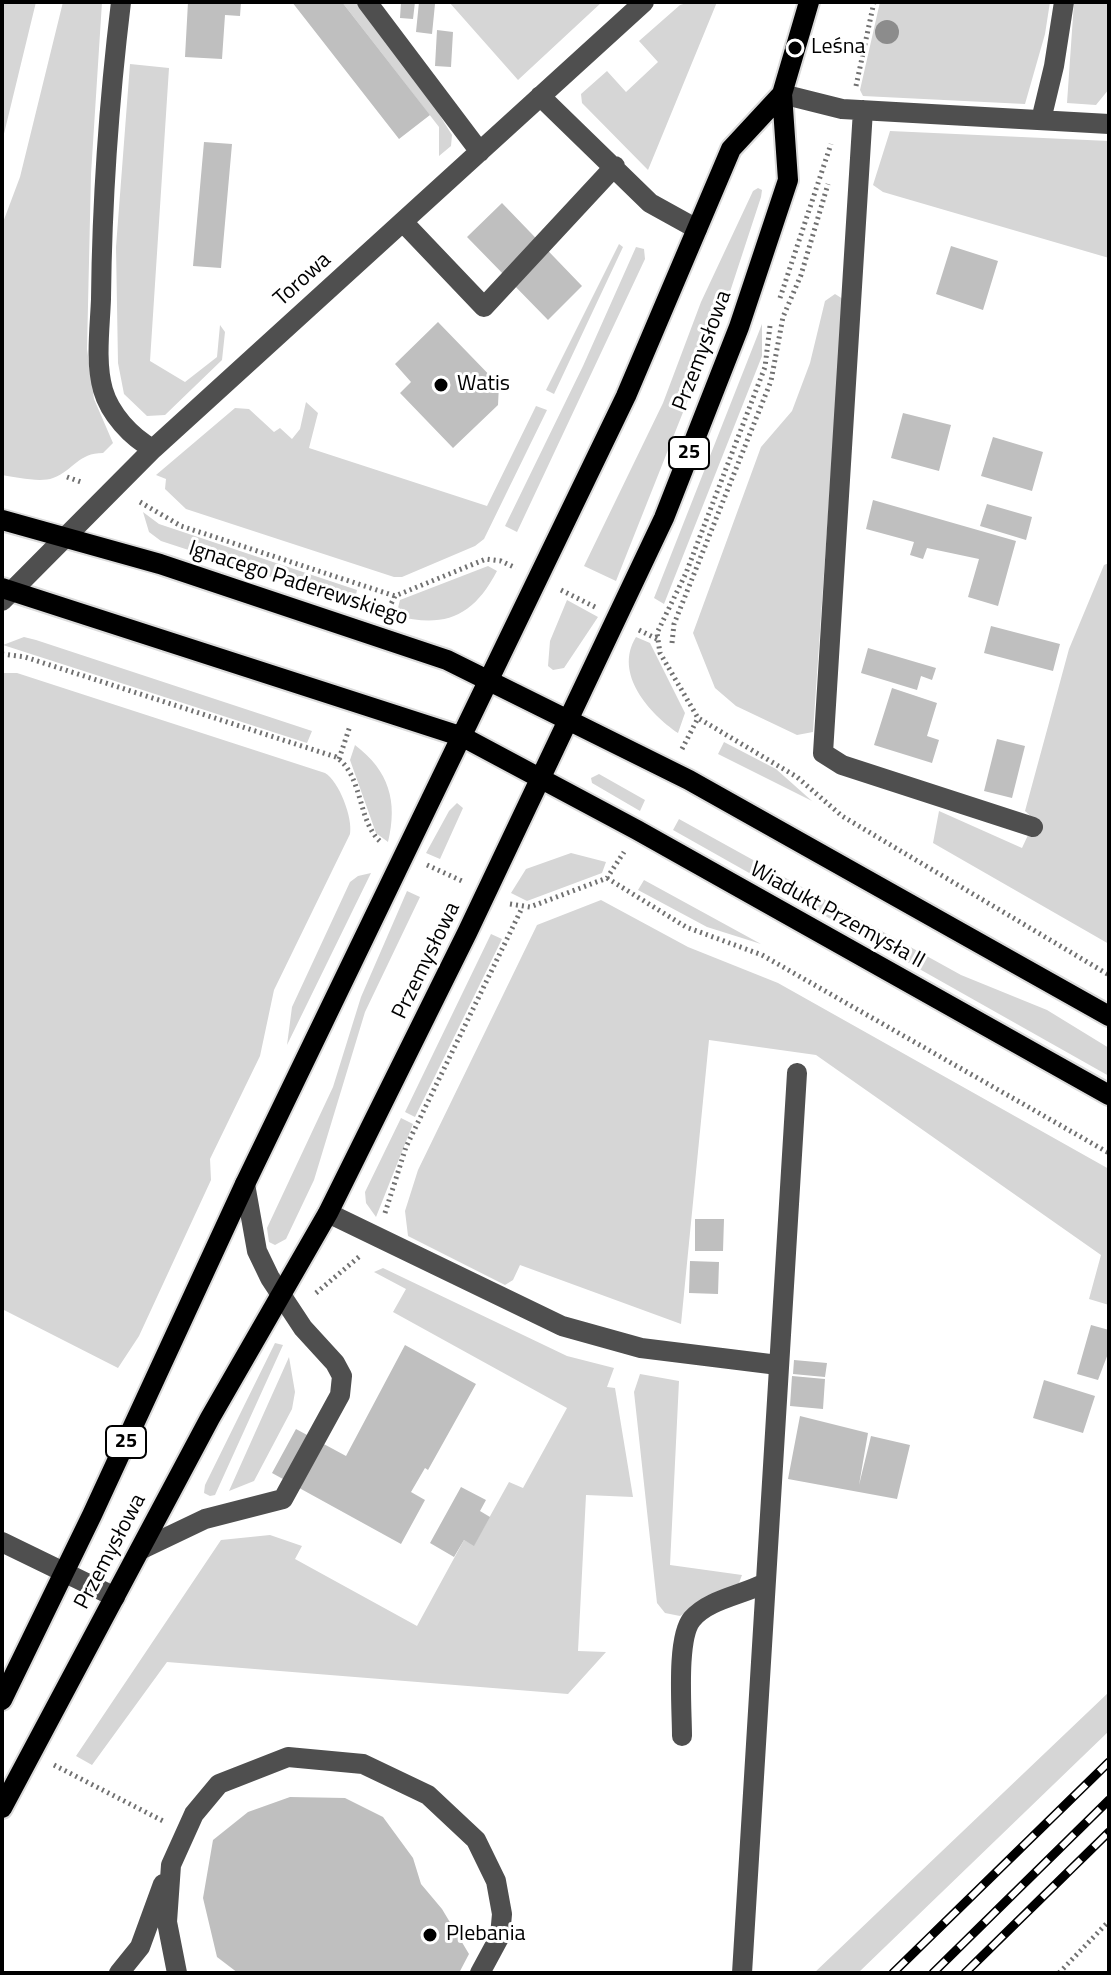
<!DOCTYPE html>
<meta charset="utf-8">
<style>
body{margin:0}
#map{position:relative;width:1111px;height:1975px;overflow:hidden;background:#fff;font-family:"Titillium Web",sans-serif}
canvas{display:block}
.frame{position:absolute;inset:0;border:4px solid #000;pointer-events:none}
</style>
<div id="map">
<canvas width="1111" height="1975"></canvas>
<div class="frame"></div>
</div>
<script>
const context = document.querySelector('canvas').getContext('2d');
context.lineJoin = 'round';
function fill(path, color) { context.fillStyle = color; context.fill(path, 'evenodd'); }
function strokePath(path, color, width, dash) { context.strokeStyle = color; context.lineWidth = width; context.lineCap = dash ? 'butt' : 'round'; context.setLineDash(dash || []); context.stroke(path); }
function write(font, color, halo, rows, align = 'center') {
  context.font = font + ' "Titillium Web",sans-serif'; context.lineWidth = 6; context.setLineDash([]); context.textBaseline = 'middle'; context.strokeStyle = halo; context.fillStyle = color; for (const [text, x, y, turn = 0] of rows) {
    context.save(); context.translate(x, y); context.rotate((+turn || 0) * Math.PI / 180); context.textAlign = isNaN(turn) ? turn : align; if (halo) context.strokeText(text, 0, 0); context.fillText(text, 0, 0); context.restore();
  }
}
fill(new Path2D(`
 M2 2H36L2 142Z
 M63 2H102L91 174 87 349 94 399 113 443 103 453C78 453 74 470 53 478 40 483 16 477 2 475V225L20 177Z
 M342 2H362L398 48 452 135 451 146 439 156V127Z
 M449 2H602L518 80Z
 M690 2H717L648 170 582 103 581 94 607 71 626 92 658 62 639 41 680 5Z
 M880 2H1050L1045 34 1025 104 863 96 860 90Z
 M1074 2H1109V89L1096 105 1067 103Z
 M130 64 169 68 150 361 185 382 217 357 220 325 225 332 222 360 165 415 147 416 124 394 118 363 116 247Z
 M890 131 1109 141V258L883 192 873 185Z
 M758 188 762 190 761 197 726 304 616 581 584 566 663 403 701 302 753 191Z
 M619 244 623 247 554 394 546 390Z
 M636 247 644 249 645 259 517 532 505 526 583 366Z
 M835 294 843 299 813 732 797 735 736 706 715 688 693 633 761 447 792 411 810 363 825 301Z
 M762 324V356L664 604 654 598Z
 M306 402 318 413 309 448 487 506 536 406 547 410 484 539 475 546 402 577H394L186 509 165 489 166 479 156 475 235 408 249 409 274 432 280 428 292 439 300 429Z
 M143 512 159 524 357 590 354 604 161 541 149 532Z
 M1109 563V944L933 843 939 811 1022 848 1035 820 1025 811 1069 649 1104 565Z
 M488 566 497 571C473 617 445 628 396 616L400 600Z
 M567 600 598 617 564 668 553 670 548 666 550 641Z
 M24 637 36 640 312 731 307 743 3 645Z
 M636 637 650 643 685 713 678 733C650 714 613 674 636 637Z
 M2 673H17L325 773C339 781 353 818 350 834L274 990 260 1056 210 1159 211 1180 139 1336 118 1368 2 1309Z
 M724 742 776 769 812 801 718 754Z
 M355 745C389 771 398 801 388 842L376 833 350 760Z
 M599 774 645 800 640 811 592 783 591 778Z
 M457 803 463 808 440 859 426 853 449 811Z
 M679 819 961 975 1047 1010 1109 1048V1076L673 830Z
 M571 853 606 862 602 873 527 901 511 893 526 869Z
 M371 873 287 1045 292 1007 350 882 358 876Z
 M644 880 761 944 707 927 638 890Z
 M407 891 420 897 365 1012 314 1180 286 1239 275 1245 269 1242 267 1228 333 1087 361 997Z
 M601 900 688 947 778 983 1109 1169V1305L1089 1299 1101 1255 816 1055 709 1040 681 1324 520 1265 513 1280 505 1285 408 1236 405 1211 418 1170 537 925Z
 M491 934 502 939 415 1117 405 1112Z
 M401 1118 413 1124 376 1217 366 1203 365 1192Z
 M383 1268 567 1356 614 1368 607 1387 615 1388 633 1497 586 1495 578 1651 606 1652 568 1694 167 1662 92 1765 76 1756 221 1540 270 1535 302 1546 295 1559 417 1626 464 1540 474 1545 509 1482 523 1488 567 1408 393 1312 406 1289 374 1272Z
 M275 1343 283 1345 215 1495 210 1496 204 1493 205 1485Z
 M289 1357 295 1392 292 1409 254 1481 229 1491Z
 M640 1374 679 1381 670 1565 742 1575 739 1583 680 1616 665 1613 657 1603 634 1392Z
 M1109 1692V1731L858 1973H814Z`), '#d6d6d6');
fill(new Path2D(`
 M188 2H241L240 16 225 15 222 59 185 57Z
 M292 2H342L430 115 399 139Z
 M401 2H415L413 19 400 18Z
 M419 2 435 4 432 34 416 32Z
 M437 30 453 32 451 67 435 66Z
 M204 142 232 144 221 268 193 266Z
 M502 203 582 286 548 320 467 237Z
 M951 246 998 261 983 310 936 294Z
 M438 322 499 385 498 405 453 448 400 393 411 382 395 364Z
 M903 413 951 425 939 471 891 458Z
 M993 437 1043 452 1032 491 981 476Z
 M873 500 1016 541 998 606 968 597 979 559 927 548 923 559 910 555 914 542 866 529Z
 M987 504 1032 517 1026 540 980 526Z
 M991 626 1060 644 1053 671 984 653Z
 M868 648 936 668 932 680 921 676 917 690 861 673Z
 M892 688 937 703 927 736 939 740 932 763 874 745Z
 M997 739 1025 746 1012 798 984 791Z
 M695 1219H724L723 1251H695Z
 M690 1261 719 1262 718 1294 689 1293Z
 M1091 1325 1109 1330V1351L1098 1380 1077 1374Z
 M405 1345 476 1384 428 1470 425 1468 411 1492 425 1500 401 1544 272 1473 296 1429 346 1456Z
 M794 1360 827 1363 825 1377 793 1374Z
 M792 1376 825 1379 823 1409 790 1406Z
 M1044 1380 1095 1396 1083 1433 1033 1418Z
 M800 1416 868 1433 859 1485 871 1436 910 1445 897 1499 788 1479Z
 M461 1487 486 1500 480 1511 490 1517 474 1546 464 1540 454 1557 430 1543Z
 M290 1797 345 1798 383 1817 413 1858 421 1884 442 1909 469 1954 459 1973H238L217 1957 203 1898 213 1840 248 1812Z`), '#bfbfbf');
const major = new Path2D(`
 M2 520 160 564 447 660 689 780 1109 1016
 M2 588 463 737 637 830 1109 1095
 M2 1700 92 1515 245 1184 626 396 731 149 782 94
 M2 1808 210 1418 328 1213 467 933 664 518 739 327 788 180 782 94 809 2`);
strokePath(major, '#dbdbdb', 24);
strokePath(new Path2D(`
 M856 86 874 2
 M780 298 831 144
 M770 326 765 367 686 573 657 633 660 653 698 718 797 777 842 816 1109 975
 M67 477 81 482
 M140 502 181 526 395 596
 M561 590 595 607
 M386 614 395 596 486 559 501 561 516 568
 M639 630 657 639
 M672 643 674 624 771 381 783 317 801 275 828 184
 M2 654 25 657 336 757C364 776 357 823 382 843
 M682 749 698 718
 M339 759 350 726
 M427 865 462 881
 M607 878 686 927 762 955 1109 1153
 M510 904 530 907 607 878 624 852
 M385 1213 406 1147 522 908
 M316 1293 360 1256
 M54 1765 163 1821
 M1059 1973 1109 1921`), '#717171', 5, [2, 4]);
strokePath(new Path2D(`
 M121 2C109 101 102 199 101 299 100 327 95 362 103 390 110 414 131 437 153 449
 M367 2 480 152
 M782 94 842 109 1109 124
 M540 96 650 203 697 229
 M863 110 823 753 842 765 1033 827
 M1041 120 1054 66 1064 2
 M403 222 484 307 615 166
 M2 601 153 449 644 2
 M328 1213 562 1326 641 1348 778 1365
 M2 1542 115 1597
 M140 1550 205 1519 283 1499 340 1395 342 1376 335 1363 303 1328 270 1278 257 1251 245 1184
 M682 1736C682 1709 676 1638 692 1619 709 1599 743 1595 765 1583
 M119 1973 140 1947 163 1884
 M177 1973 167 1922 171 1865 194 1814 219 1784 288 1757 363 1764 428 1795 476 1840 496 1881 502 1914 500 1936 480 1973
 M742 1973 797 1073`), '#4f4f4f', 20);
strokePath(major, '#000', 20);
const rail = new Path2D(`
 M893 1973 1109 1762
 M933 1973 1109 1800
 M965 1973 1109 1832`);
strokePath(rail, '#000', 9);
strokePath(rail, '#fff', 6, [18]);
context.fillStyle = '#8c8c8c';
for (const [x, y] of [
 [887,32]
]) { context.beginPath(); context.arc(x, y, 12, 0, 2 * Math.PI); context.fill(); }
for (const [x, y, r, color] of [
 [795,48,8,"#000"],
 [441,385,8,"#000"],
 [430,1935,8,"#000"]
]) { const dot = new Path2D(); dot.arc(x, y, r, 0, 2 * Math.PI); context.fillStyle = color; context.fill(dot); strokePath(dot, '#fff', 3); }
for (const [x, y, w] of [
 [689,453,40],
 [126,1442,40]
]) { const box = new Path2D(); box.roundRect(x - w / 2, y - 16, w, 32, 6); context.fillStyle = '#fff'; context.fill(box); strokePath(box, '#000', 2); }
write('bold 20px', '#000', null, [
 ["25",689,453],
 ["25",126,1442]
]);
write('22px', '#000', '#fff', [
 ["Leśna",811,48],
 ["Watis",457,385],
 ["Plebania",446,1935]
], 'left');
write('22px', '#000', '#fff', [
 ["Torowa",303,280,-42],
 ["Przemysłowa",703,351,-69],
 ["Ignacego Paderewskiego",298,584,18],
 ["Wiadukt Przemysła II",837,916,29],
 ["Przemysłowa",427,961,-64],
 ["Przemysłowa",111,1552,-62]
]);
</script>
